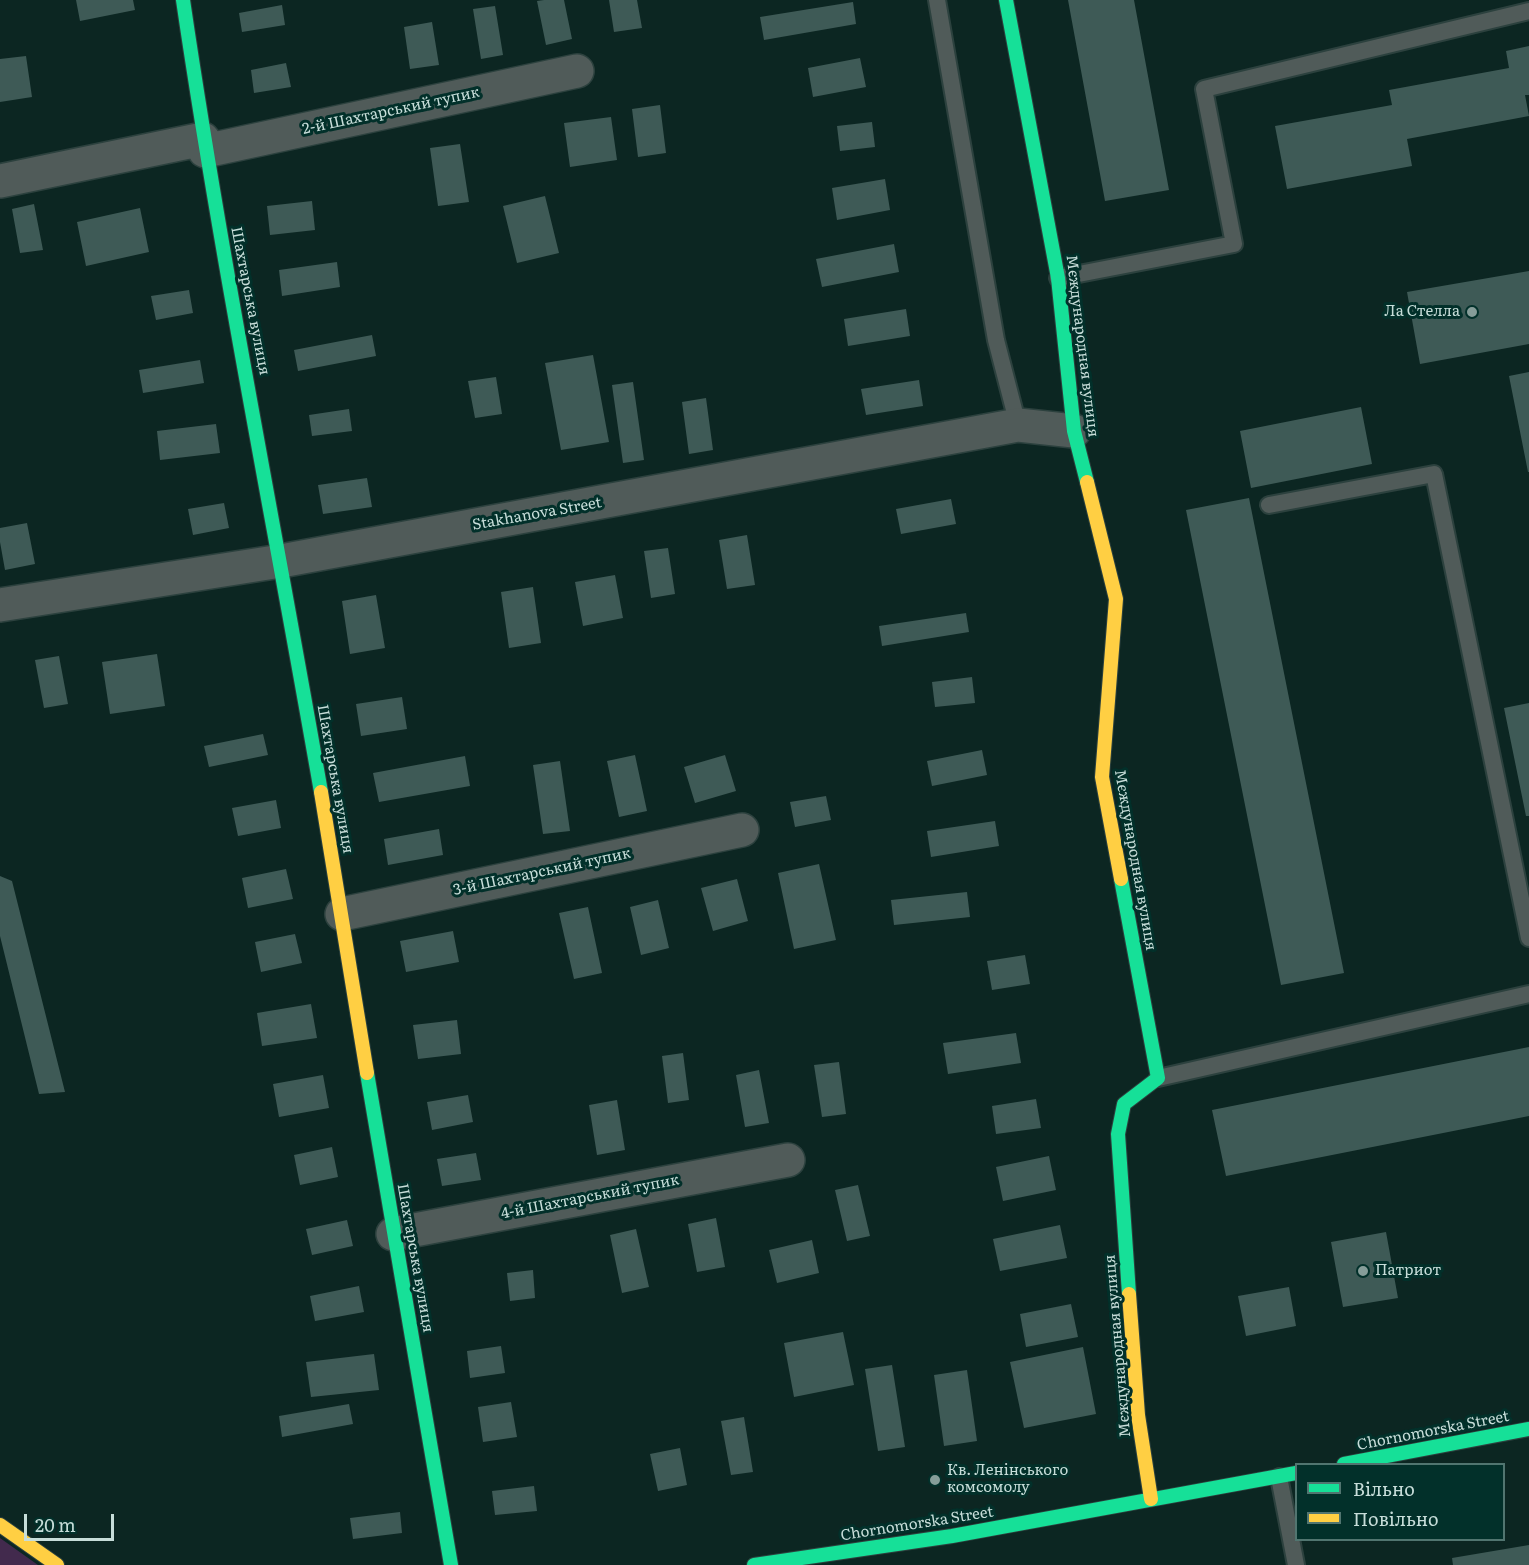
<!DOCTYPE html>
<meta charset="utf-8">
<style>
body{margin:0}
#map{position:relative;width:1529px;height:1565px;overflow:hidden;background:#0c2622;font-family:Literata,serif}
canvas{display:block}
.legend{position:absolute;left:1295px;top:1463px;width:210px;height:78px;box-sizing:border-box;background:#02302a;border:2px solid #517570;margin:0;padding:8px 10px;list-style:none;font-size:18px;color:#c7ddd9}
.legend li{display:flex;align-items:center;gap:12px;height:30px}
.legend b{width:30px;border:2px solid #517570}
.scale{position:absolute;left:24px;top:1514px;width:90px;height:27px;box-sizing:border-box;border:3px solid #c7ddd9;border-top:0;padding-left:8px;font-size:18px;line-height:21px;white-space:nowrap;color:#c7ddd9;-webkit-text-stroke:4px #02302a;paint-order:stroke}
</style>
<div id="map">
<canvas width="1529" height="1565"></canvas>
<ul class="legend">
<li><b style="height:8px;background:#16e098"></b>Вільно</li>
<li><b style="height:8px;background:#ffcf43"></b>Повільно</li>
</ul>
<div class="scale">20 m</div>
</div>
<script>
const context = document.querySelector('canvas').getContext('2d');
context.lineJoin = 'round';
function fill(path, color) { context.fillStyle = color; context.fill(path, 'evenodd'); }
function strokePath(path, color, width, dash) { context.strokeStyle = color; context.lineWidth = width; context.lineCap = dash ? 'butt' : 'round'; context.setLineDash(dash || []); context.stroke(path); }
function write(font, color, halo, rows, align = 'center') {
  context.font = font + ' Literata,serif'; context.lineWidth = 6; context.setLineDash([]); context.textBaseline = 'middle'; context.strokeStyle = halo; context.fillStyle = color; for (const [text, x, y, turn = 0] of rows) {
    context.save(); context.translate(x, y); context.rotate((+turn || 0) * Math.PI / 180); context.textAlign = isNaN(turn) ? turn : align; if (halo) context.strokeText(text, 0, 0); context.fillText(text, 0, 0); context.restore();
  }
}
fill(new Path2D(`
 M0 1538 38 1565H0Z`), '#422a4d');
fill(new Path2D(`
 M76 0H133L135 10 80 21Z
 M544 0H564L572 39 546 45 537 1Z
 M609 0H637L642 28 614 32Z
 M1068 0H1134L1169 190 1105 201Z
 M853 2 856 24 764 40 760 17Z
 M282 5 285 25 242 32 239 13Z
 M495 6 503 55 481 59 473 9Z
 M432 22 439 65 410 69 404 27Z
 M1529 46V95H1525L1529 116 1407 139 1412 166 1287 189 1275 126 1392 105 1389 90 1509 68 1506 51Z
 M26 56 32 97 0 102V59Z
 M860 58 866 87 813 97 808 68Z
 M286 63 291 87 254 93 251 70Z
 M660 105 666 153 638 157 632 109Z
 M611 117 617 160 570 167 564 123Z
 M872 122 875 147 840 151 837 126Z
 M460 144 469 202 438 206 430 148Z
 M885 179 890 210 837 220 832 188Z
 M545 196 559 253 517 263 503 206Z
 M312 201 315 230 270 235 267 206Z
 M34 204 43 250 20 253 12 209Z
 M140 208 149 252 86 266 77 222Z
 M894 244 899 272 822 287 816 259Z
 M337 262 340 287 282 296 279 270Z
 M1529 271V344L1420 364 1407 292Z
 M189 290 193 313 156 320 151 296Z
 M906 309 910 336 848 346 844 319Z
 M372 335 376 356 298 371 294 350Z
 M593 355 609 442 561 450 545 363Z
 M200 360 204 383 143 393 139 370Z
 M1529 372V472H1528L1509 376Z
 M496 377 502 414 475 418 468 381Z
 M919 380 923 406 866 415 861 389Z
 M633 382 644 460 623 463 612 385Z
 M706 398 713 450 689 454 682 402Z
 M1361 407 1372 464 1251 488 1240 431Z
 M349 409 352 431 312 436 309 415Z
 M216 424 220 453 160 460 157 431Z
 M367 478 372 507 323 514 318 485Z
 M1249 498 1344 973 1281 985 1186 510Z
 M951 499 956 524 901 534 896 509Z
 M224 503 229 528 193 535 188 509Z
 M27 523 35 564 5 570 0 542V528Z
 M747 535 755 585 727 589 719 540Z
 M668 548 675 594 651 598 644 551Z
 M615 575 623 618 583 626 575 582Z
 M533 587 541 643 509 648 501 592Z
 M376 595 385 648 350 654 342 601Z
 M966 613 969 632 882 646 879 626Z
 M157 654 165 706 110 714 102 662Z
 M59 656 68 704 44 708 35 660Z
 M972 677 975 703 935 707 932 682Z
 M402 697 407 729 361 736 356 704Z
 M1529 703V816H1526L1504 708Z
 M263 734 268 755 209 767 204 746Z
 M982 750 987 775 932 786 927 761Z
 M635 755 647 811 619 817 607 761Z
 M725 755 736 791 695 803 684 767Z
 M465 756 470 786 379 802 373 773Z
 M560 761 570 831 543 834 533 765Z
 M826 796 831 820 795 827 790 802Z
 M276 800 281 828 238 836 232 808Z
 M995 821 999 846 931 857 927 831Z
 M439 829 443 855 388 865 384 839Z
 M819 864 836 940 794 949 778 873Z
 M286 869 293 899 248 908 242 878Z
 M0 876 12 881 65 1092 39 1094 0 936Z
 M737 879 748 921 713 931 701 888Z
 M967 892 970 917 894 925 891 900Z
 M658 900 669 948 641 955 630 907Z
 M588 907 602 973 574 979 559 913Z
 M453 931 459 962 406 972 400 941Z
 M295 934 302 963 261 972 255 942Z
 M1025 955 1030 984 992 990 987 961Z
 M311 1004 317 1038 262 1046 257 1013Z
 M457 1020 461 1054 418 1059 413 1025Z
 M1016 1033 1021 1063 948 1074 943 1043Z
 M1529 1047V1116L1226 1176 1212 1110Z
 M683 1053 689 1100 668 1103 662 1056Z
 M839 1062 846 1114 822 1117 814 1065Z
 M759 1070 769 1123 745 1127 736 1075Z
 M323 1075 329 1108 279 1117 273 1084Z
 M468 1095 473 1122 432 1130 427 1102Z
 M1036 1099 1041 1128 996 1134 992 1106Z
 M617 1100 625 1150 597 1155 589 1105Z
 M332 1147 338 1177 300 1185 294 1155Z
 M476 1153 481 1180 442 1186 437 1159Z
 M1049 1156 1056 1190 1003 1201 996 1167Z
 M858 1185 870 1236 847 1241 835 1190Z
 M716 1218 725 1267 697 1272 688 1224Z
 M347 1220 353 1246 312 1255 306 1229Z
 M1060 1225 1067 1258 1000 1271 993 1239Z
 M636 1229 649 1287 622 1293 610 1235Z
 M1386 1232 1398 1298 1343 1307 1331 1242Z
 M812 1240 819 1273 777 1283 769 1250Z
 M533 1270 535 1298 510 1301 507 1273Z
 M359 1286 364 1312 315 1321 310 1296Z
 M1289 1287 1296 1326 1246 1336 1238 1296Z
 M1071 1304 1078 1337 1026 1347 1020 1314Z
 M843 1332 854 1385 794 1397 784 1343Z
 M501 1346 505 1373 470 1378 467 1351Z
 M1083 1347 1096 1414 1024 1428 1010 1362Z
 M374 1354 379 1390 311 1397 306 1362Z
 M892 1365 905 1447 878 1451 865 1369Z
 M967 1370 977 1441 944 1446 934 1375Z
 M511 1402 517 1437 483 1442 478 1407Z
 M349 1404 353 1424 282 1437 279 1416Z
 M744 1417 753 1472 731 1475 721 1421Z
 M680 1448 687 1485 658 1491 650 1454Z
 M534 1486 537 1511 495 1515 492 1491Z
 M400 1512 402 1533 353 1539 350 1518Z
 M1529 1545V1565H1453L1452 1558Z`), '#3e5a56');
const lane = new Path2D(`
 M937 0 996 340 1018 425
 M1058 278 1234 244 1204 89 1529 11
 M1269 505 1434 474 1529 938
 M1158 1078 1529 994
 M1279 1477 1296 1565`);
const street = new Path2D(`
 M205 151 577 71
 M0 181 203 139
 M0 605 281 561 1018 425 1074 431
 M342 914 742 830
 M393 1234 788 1160`);
const fast = new Path2D(`
 M183 0C222 265 275 528 321 792
 M1006 0 1058 278 1074 431 1087 482
 M1121 879 1158 1078 1124 1104 1118 1134 1129 1294
 M367 1073C394 1237 423 1401 451 1565
 M1344 1464 1529 1429
 M754 1565 952 1536 1296 1473`);
const slow = new Path2D(`
 M1087 482 1116 599 1102 777 1121 879
 M321 792 367 1073
 M1129 1294 1138 1415 1151 1499
 M0 1525 57 1565`);
strokePath(lane, '#2c413e', 20);
strokePath(street, '#2c413e', 36);
strokePath(fast, '#2c413e', 16);
strokePath(slow, '#2c413e', 16);
strokePath(lane, '#505b59', 16);
strokePath(street, '#505b59', 33);
strokePath(fast, '#16e098', 14);
strokePath(slow, '#ffcf43', 14);
for (const [x, y, r, color] of [
 [1472,312,6,"#869d99"],
 [1363,1271,6,"#869d99"],
 [935,1480,6,"#869d99"]
]) { const dot = new Path2D(); dot.arc(x, y, r, 0, 2 * Math.PI); context.fillStyle = color; context.fill(dot); strokePath(dot, '#02302a', 2); }
write('15px', '#c7ddd9', '#02302a', [
 ["2-й Шахтарський тупик",391,111,-12],
 ["Шахтарська вулиця",250,301,79],
 ["Мєждународная вулиця",1082,346,83],
 ["Stakhanova Street",537,514,-10],
 ["Шахтарська вулиця",335,779,80],
 ["Мєждународная вулиця",1135,860,80],
 ["3-й Шахтарський тупик",542,872,-12],
 ["4-й Шахтарський тупик",590,1197,-11],
 ["Шахтарська вулиця",415,1258,80],
 ["Мєждународная вулиця",1118,1346,-95],
 ["Chornomorska Street",1433,1431,-11],
 ["Chornomorska Street",917,1524,-9]
]);
write('15px', '#c7ddd9', '#02302a', [
 ["Ла Стелла",1460,312,"right"],
 ["Патриот",1375,1271],
 ["Кв. Ленінського",947,1471],
 ["комсомолу",947,1488]
], 'left');
</script>
